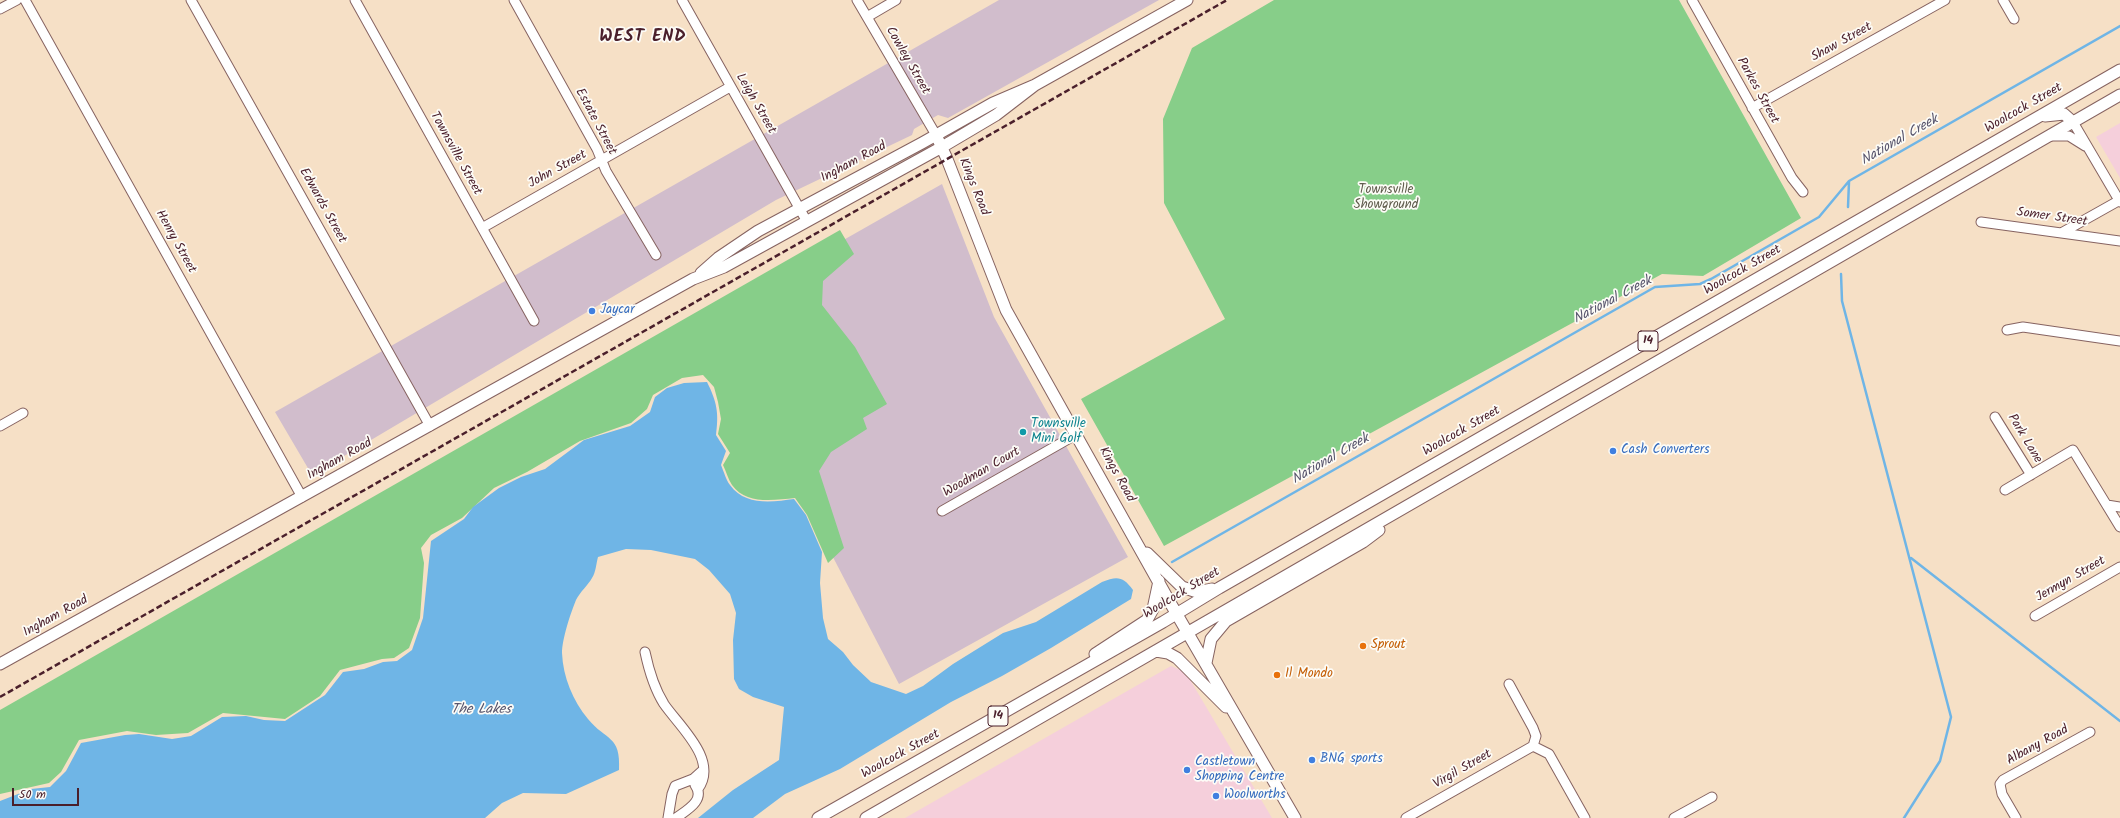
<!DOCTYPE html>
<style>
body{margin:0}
#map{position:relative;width:2120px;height:818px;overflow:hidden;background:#f6e0c6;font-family:Kalam,sans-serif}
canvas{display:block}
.scale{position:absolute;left:12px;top:788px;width:67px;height:18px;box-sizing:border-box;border:2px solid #4a1f2b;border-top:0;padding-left:5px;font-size:12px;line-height:14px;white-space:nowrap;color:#4a1f2b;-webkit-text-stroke:3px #fdfcf7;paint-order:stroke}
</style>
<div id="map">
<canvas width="2120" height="818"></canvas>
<div class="scale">50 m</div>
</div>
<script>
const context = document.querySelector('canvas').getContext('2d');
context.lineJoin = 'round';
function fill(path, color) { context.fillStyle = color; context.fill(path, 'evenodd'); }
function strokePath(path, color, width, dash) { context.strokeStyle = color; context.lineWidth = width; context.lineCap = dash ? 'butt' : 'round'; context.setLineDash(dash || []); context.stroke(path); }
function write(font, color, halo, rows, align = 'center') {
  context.font = font + ' Kalam,sans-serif'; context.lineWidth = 3.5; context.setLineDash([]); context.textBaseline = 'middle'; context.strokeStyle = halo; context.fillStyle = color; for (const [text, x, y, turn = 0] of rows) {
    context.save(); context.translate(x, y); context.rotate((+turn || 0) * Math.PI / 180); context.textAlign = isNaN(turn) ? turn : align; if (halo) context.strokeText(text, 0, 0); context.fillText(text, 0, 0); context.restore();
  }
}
fill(new Path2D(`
 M2120 123V178L2096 137Z
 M1171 666 1183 671 1189 678 1272 818H905Z`), '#f5cfdb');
fill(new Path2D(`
 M999 0H1159L948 118 938 115 914 129 912 135 776 200 312 475 275 412Z
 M942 184 994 317 1128 557 899 684 708 317Z`), '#d1bdcc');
fill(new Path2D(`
 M1274 0H1679L1801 218 1703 276 1662 274 1164 546 1081 399 1225 319 1164 203 1163 119 1192 48Z
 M840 230 854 254 823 281 822 305 855 347 887 404 863 418 867 429 831 452 819 471 844 548 828 563 807 515 795 498C774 500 746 505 732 485 728 479 726 471 723 465L730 453 718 434 721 419 718 402 714 387 703 375 682 378 653 395 647 409 631 423 580 441 527 472 494 488 462 518 431 535 421 548 424 563 420 618 409 648 394 658 382 659 340 670 320 696 285 719 223 713 188 733 156 735 127 731 79 740 61 772 49 783 0 794V710Z`), '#87ce89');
fill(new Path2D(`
 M707 382C717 402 719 413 716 435L726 451 721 465C724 472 726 480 730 485 745 506 772 502 794 499L806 515 822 552 820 583 823 618 828 639 843 652 853 665 871 682 906 694 923 686 953 664 1003 633 1036 622 1102 582C1117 576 1123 576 1133 590L1131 599 1051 648 1002 676 951 702 840 769 785 794 753 818H698L733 790 779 760 784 707 753 697 739 689 734 679 733 640 736 613 730 594 709 570 695 559 651 550 626 549 598 557C596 564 596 572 592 578 588 585 580 592 576 600 571 612 562 639 562 653 563 677 573 701 588 719 606 741 621 735 619 770L566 794 523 793 502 803 485 818H0V801L31 789 50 787 66 771 81 743 125 735 139 734 172 739 191 736 222 717 246 716 264 720 285 721 325 695 343 672 364 669 383 662 397 661 412 650 423 618 431 541 464 519 473 507 499 488 521 477 545 469 584 440 630 426 650 412 655 397 667 388 684 383Z`), '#6fb5e6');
strokePath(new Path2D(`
 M1848 207 1849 182
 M1841 274 1842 301 1951 717 1940 761 1904 818
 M1911 558 2120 721
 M1172 562 1655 287 1700 284 1711 279 1819 217 1849 181 2120 26`), '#6fb5e6', 2.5);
const minor = new Path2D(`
 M25 0 302 497
 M191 0 430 426
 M355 0 534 321
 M514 0 597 149 606 171 656 255
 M682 0 806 220
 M857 0 936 135
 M1692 0 1792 178 1803 192
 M2003 0 2014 19
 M0 9 17 0
 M867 17 896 0
 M1752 108 1945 0
 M2073 122 2120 202
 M2051 136H2069L2085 146
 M1981 222 2120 241
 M482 228 730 87
 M2063 232 2120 200
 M2007 330 2023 327 2120 341
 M1995 417 2031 475
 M0 426 23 413
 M2005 490 2073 450 2120 527
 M2107 505 2120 507
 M942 511 1077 434
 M2035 616 2120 567
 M645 652C649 671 654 688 664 704 679 726 719 760 698 789
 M1509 684 1533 728 1536 736 1533 746
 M1533 746 1549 754 1585 818
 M668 818 672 794 675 786 693 779 703 770
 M676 818C687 810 706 800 695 785
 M1406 818 1533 746
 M1674 818 1712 797
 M2016 818 2002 794 2000 784 2003 780 2090 732`);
const major = new Path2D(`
 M2045 116 2064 114 2073 122
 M936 135 947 159 1006 310 1168 599 1295 818
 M701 273 718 258 758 231 922 143 993 103 1035 85 1187 0
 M1147 553 1182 587 1197 592 1212 589
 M1156 651 1168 653 1177 658 1226 707
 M1095 654 1147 620 1153 609 1159 581
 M1206 663 1211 639 1226 621 1363 542 1379 530
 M0 664 693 279 724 267 942 147 996 115 1035 85
 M818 818 1163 622 1219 588 2120 70
 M866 818 2120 95`);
strokePath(minor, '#866361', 11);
strokePath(major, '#866361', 13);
strokePath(minor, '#fff', 9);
strokePath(major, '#fff', 11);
strokePath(new Path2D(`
 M0 697 1227 0`), '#4a1f2b', 2.5, [6, 3]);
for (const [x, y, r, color] of [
 [592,311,4,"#3f7fe0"],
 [1023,432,4,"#0f9aa8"],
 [1613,451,4,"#3f7fe0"],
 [1363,646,4,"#e8710a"],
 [1277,675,4,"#e8710a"],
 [1312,760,4,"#3f7fe0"],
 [1187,770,4,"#3f7fe0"],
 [1216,796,4,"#3f7fe0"]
]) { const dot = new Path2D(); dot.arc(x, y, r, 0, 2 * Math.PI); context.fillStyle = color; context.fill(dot); strokePath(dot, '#fdfcf7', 1.5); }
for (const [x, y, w] of [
 [1648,341,20],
 [998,716,20]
]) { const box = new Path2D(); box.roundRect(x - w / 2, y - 10, w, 20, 3); context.fillStyle = '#fdfcf7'; context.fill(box); strokePath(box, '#4a1f2b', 1); }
write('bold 12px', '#4a1f2b', null, [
 ["14",1648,341],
 ["14",998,716]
]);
write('13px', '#4a1f2b', '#fdfcf7', [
 ["Shaw Street",1842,43,-29],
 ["Cowley Street",907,61,60],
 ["Parkes Street",1757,91,61],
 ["Leigh Street",755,104,60],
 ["Woolcock Street",2024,109,-30],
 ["Estate Street",595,122,62],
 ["Townsville Street",455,154,61],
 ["Ingham Road",854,163,-28],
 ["John Street",558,170,-29],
 ["Kings Road",973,187,68],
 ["Edwards Street",322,206,61],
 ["Somer Street",2052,218,8],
 ["Henry Street",175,242,61],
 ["Woolcock Street",1743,271,-30],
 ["Woolcock Street",1462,432,-30],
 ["Park Lane",2024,439,59],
 ["Ingham Road",340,460,-29],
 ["Woodman Court",982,473,-30],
 ["Kings Road",1116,475,61],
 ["Jermyn Street",2071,580,-30],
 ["Woolcock Street",1182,594,-31],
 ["Ingham Road",56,617,-29],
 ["Albany Road",2038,746,-29],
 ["Woolcock Street",901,755,-29],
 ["Virgil Street",1463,770,-30]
]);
write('13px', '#5f5c4c', '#fdfcf7', [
 ["Townsville",1386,191],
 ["Showground",1386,206]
]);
write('13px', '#366cbe', '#fdfcf7', [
 ["Jaycar",600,311],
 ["Cash Converters",1621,451],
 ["BNG sports",1320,760],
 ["Castletown",1195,763],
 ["Shopping Centre",1195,778],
 ["Woolworths",1224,796]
], 'left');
write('13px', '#0d838f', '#fdfcf7', [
 ["Townsville",1031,425],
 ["Mini Golf",1031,440]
], 'left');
write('13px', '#c56008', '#fdfcf7', [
 ["Sprout",1371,646],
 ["Il Mondo",1285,675]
], 'left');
write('italic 14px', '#57546c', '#fdfcf7', [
 ["National Creek",1900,141,-30],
 ["National Creek",1613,301,-28],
 ["National Creek",1331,460,-30],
 ["The Lakes",481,711]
]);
context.letterSpacing = '1px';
write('bold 17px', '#4a1f2b', '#fdfcf7', [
 ["WEST END",643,38]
]);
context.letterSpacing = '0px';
</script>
